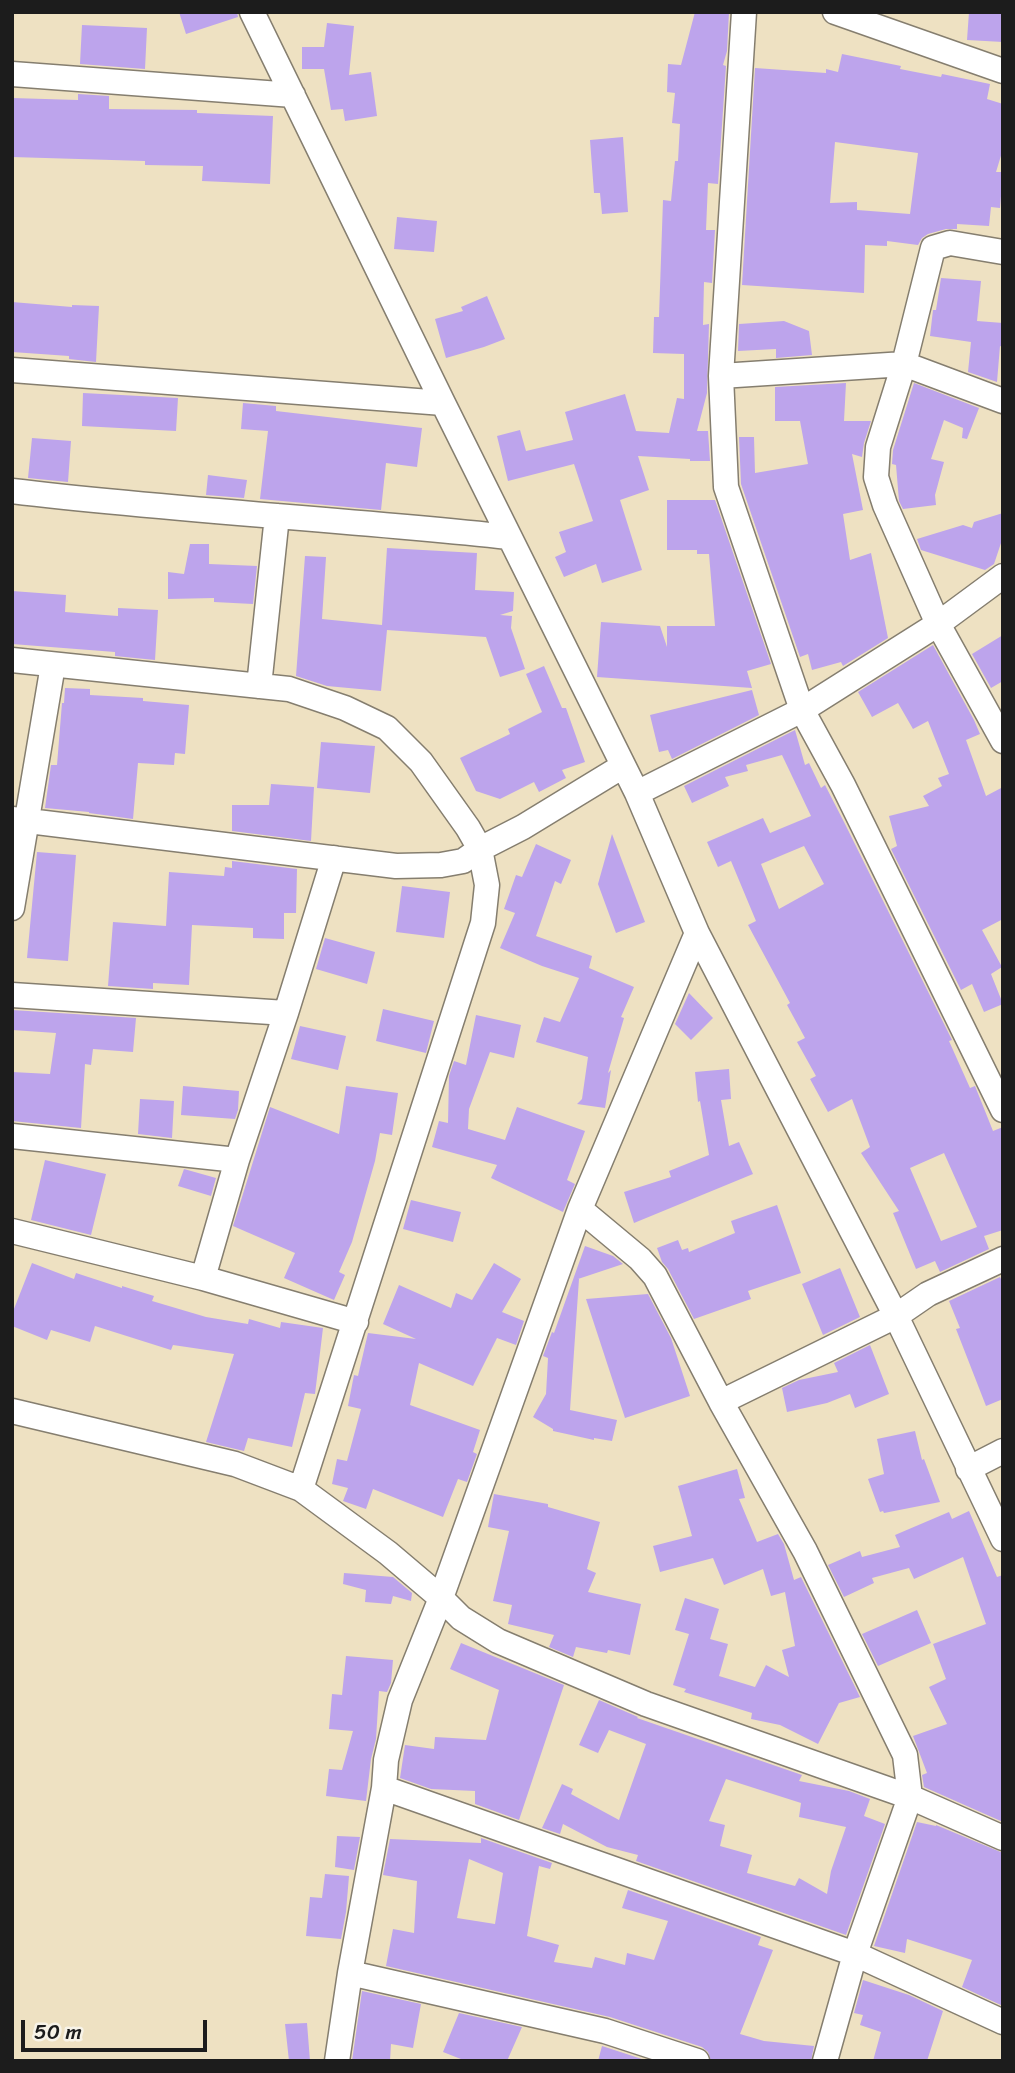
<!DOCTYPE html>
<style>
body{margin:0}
#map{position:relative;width:1015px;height:2073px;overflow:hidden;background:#eee1c2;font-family:Sriracha,sans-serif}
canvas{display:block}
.frame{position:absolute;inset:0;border:14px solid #1c1c1c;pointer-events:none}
.scale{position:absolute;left:21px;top:2020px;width:186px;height:32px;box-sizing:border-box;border:4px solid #1c1c1c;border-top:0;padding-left:9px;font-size:21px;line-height:24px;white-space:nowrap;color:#1c1c1c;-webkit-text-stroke:5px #f7f3e8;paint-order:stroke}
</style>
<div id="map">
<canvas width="1015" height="2073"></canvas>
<div class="frame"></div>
<div class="scale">50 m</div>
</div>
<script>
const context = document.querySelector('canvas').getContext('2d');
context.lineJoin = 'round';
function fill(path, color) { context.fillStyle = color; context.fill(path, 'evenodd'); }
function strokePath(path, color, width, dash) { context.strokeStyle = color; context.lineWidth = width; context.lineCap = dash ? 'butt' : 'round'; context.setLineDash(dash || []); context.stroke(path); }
fill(new Path2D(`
 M179 12H237L238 17 186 34Z
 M695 12H729L727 51 723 65 726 66 718 184 708 183 706 230H715L712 283 704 282 703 325 709 324 707 393 697 431H708L710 461H690V459L638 456 649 490 620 500 642 570 602 583 596 564 564 577 555 557 566 552 559 532 593 521 574 464 508 481 497 436 520 430 526 451 573 440 565 412 625 394 636 431 669 433 677 398 684 399V354L653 353 654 317H659L663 200 671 201 675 161H678L680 124 672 123 675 93 667 92 668 64 681 65Z
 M969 12H1003V42L967 40Z
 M327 23 354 26 349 75 371 72 377 116 345 121 343 109 331 110 324 69H302V47H324Z
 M82 25 147 28 145 69 80 64Z
 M842 54 901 66 900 69 941 77 942 74 990 84 987 99 1003 104V149L996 172H1003L1000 208 991 207 989 226 957 224V229H946L928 234 922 238 918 245 887 241V246L865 245 864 293 742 285 755 68 826 73V69L838 72ZM835 142 918 153 910 214 857 210V202L830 203Z
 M78 94 109 96V109L197 110V113L273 116 270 184 202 181 203 166 145 165V161L12 157V98L78 100Z
 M623 137 628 212 602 214 600 193H594L590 140Z
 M397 217 437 221 434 252 394 249Z
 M941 278 981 281 977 321 1003 323V347L1000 346 997 382 968 372 971 342 930 336 933 310H936Z
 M487 296 505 339 484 347 446 358 435 319 463 311 461 307Z
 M12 302 72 307V305L99 306 96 362 69 359V356L12 352Z
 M784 321 809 331 812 355 776 358V349L738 351 739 324Z
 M846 383 844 421H871L864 443 862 457 852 454 863 510 843 514 850 560 871 553 888 638 843 666 841 662 812 670 808 654 800 657 741 484 739 437H754L755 473 808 464 800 421H775V387Z
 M914 383 979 408 967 439 962 438 963 428 944 420 931 459 944 462 935 495 936 505 903 509 899 501 896 465 892 464 893 450Z
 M83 393 178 398 176 431 82 426Z
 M243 403 276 406V411L422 428 417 467 386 463 381 510 260 499 268 431 241 429Z
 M32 438 71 441 68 482 28 478Z
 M208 475 247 480 244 498 206 495Z
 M667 500H715L771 664 747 671 752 688 597 677 601 622 660 626 667 647V626H715L709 554H697V550H667Z
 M1003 513V537L994 564 985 570 921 550 917 539 963 525 972 528 974 522Z
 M190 544H209V564L257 566 253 604 214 602V598L168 599V572L184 574Z
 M387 548 477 553 475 590 514 592 513 611 500 615 512 616 511 628 525 669 500 677 486 637 387 630 381 691 327 686 296 676 305 556 326 557 322 619 382 625Z
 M12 591 66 595 65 612 118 616V608L158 610 155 660 115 656V652L12 644Z
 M1003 635V681L991 688 972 654Z
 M933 645 974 720 980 734 966 740 986 796 1003 787V919L982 930 1002 967 991 974 1003 1004 984 1012 972 984 961 990 891 849 897 846 889 816 929 806 923 796 942 786 938 778 949 774 928 721 913 729 898 703 872 717 858 692Z
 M544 666 562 708H566L585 762 562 770 566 778 539 792 534 782 500 799 476 791 460 758 510 734 508 729 542 712 526 674Z
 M65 688 90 689V695L143 698V701L189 705 185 754 175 753 174 765 138 763 133 819 89 813V812L45 808 51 765H57L62 703H64Z
 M752 690 759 715 672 759 668 750 659 752 650 715Z
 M795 730 805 765 809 763 821 788 825 785 844 822 952 1040 949 1041 970 1088 975 1086 993 1131 1003 1127V1230L984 1236 989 1249 940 1272 935 1261 916 1269 893 1213 899 1211 861 1153 870 1147 852 1099 828 1112 810 1079 816 1076 797 1042 805 1038 787 1005 790 1003 748 925 756 921 731 861 718 867 707 842 763 818 770 833 811 816 782 755 746 765 748 771 725 777 729 786 692 803 684 786ZM804 846 824 884 779 909 761 864ZM944 1153 977 1227 941 1241 910 1168Z
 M321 742 375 746 370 793 317 788Z
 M271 784 314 787 311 841 232 831V805H269Z
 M612 834 645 922 616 933 598 884Z
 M536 844 571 860 561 884 555 881 536 936 592 956 589 968 634 987 621 1017 624 1018 608 1073 611 1070 605 1108 577 1104 582 1099 588 1057 536 1042 544 1017 560 1022 579 978 542 966 500 948 515 913 504 909 516 875 522 877Z
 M37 852 76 855 68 961 27 958Z
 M232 861 297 869 296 913H284V939L253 938V928L192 925 189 985 153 983V989L108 986 113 922 166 926 169 872 224 876 225 867 232 868Z
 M402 886 450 892 444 938 396 932Z
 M325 938 375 952 367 984 316 969Z
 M689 993 713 1018 691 1040 675 1024Z
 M383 1009 434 1021 426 1053 376 1041Z
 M12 1010 136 1018 133 1052 93 1049 91 1065 85 1064 81 1128 12 1121V1072L50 1074 56 1033 12 1030Z
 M476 1015 521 1025 514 1058 490 1052 469 1109 468 1129 505 1140 517 1107 585 1131 567 1180 575 1184 563 1212 491 1178 497 1165 432 1147 439 1121 448 1123 449 1076 454 1061 466 1065Z
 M300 1026 346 1036 338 1070 291 1059Z
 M729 1069 731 1099 721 1100 729 1146 739 1142 753 1174 634 1223 624 1192 671 1177 669 1171 709 1155 700 1101 698 1102 695 1072Z
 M183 1086 239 1091 238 1110 235 1119 181 1115Z
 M346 1086 398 1093 392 1135 380 1133 375 1161 352 1242 339 1272 345 1275 334 1300 284 1278 295 1253 233 1226 270 1107 339 1134Z
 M140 1099 174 1101 172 1138 138 1134Z
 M45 1160 106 1174 91 1235 31 1220Z
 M184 1169 216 1178 211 1196 178 1186Z
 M411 1200 461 1212 453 1242 403 1229Z
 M777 1205 801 1273 748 1291 751 1299 694 1319 668 1269 662 1262 657 1248 678 1240 682 1250 688 1248 689 1252 735 1233 731 1221Z
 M585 1246 613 1256 623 1264 578 1279H579L570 1410 617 1420 612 1441 594 1438V1440L553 1431V1429L533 1417 546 1394 548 1358 543 1356 552 1332 554 1333Z
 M32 1263 74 1279 76 1273 122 1288V1286L154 1296 152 1301 206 1317 248 1324 249 1319 280 1328 281 1322 323 1328 315 1394 305 1393 292 1447 248 1438 244 1451 206 1442 234 1354 173 1345 171 1350 95 1326 90 1342 51 1330 47 1340 12 1326V1314Z
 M494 1263 521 1279 502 1312 524 1321 516 1345 497 1338 473 1386 419 1363 410 1405 480 1430 473 1452 477 1454 467 1482 458 1479 443 1517 373 1489 366 1509 343 1501 348 1488 332 1484 337 1459 347 1461 361 1409 348 1406 354 1375 358 1376 368 1333 416 1339 383 1324 399 1285 451 1308 456 1293 472 1300Z
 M840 1268 860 1317 823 1335 802 1284Z
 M1000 1277 1003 1283V1399L986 1406 956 1329 960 1328 949 1301Z
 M648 1294 671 1338 690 1396 625 1418 586 1299Z
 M870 1345 889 1394 855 1408 850 1394 827 1403 787 1412 782 1388 799 1380 838 1372 834 1363Z
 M915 1431 922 1460 924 1459 940 1502 884 1513 883 1511 880 1512 868 1479 884 1474 877 1439Z
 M737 1469 745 1498 739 1499 757 1542 778 1534 784 1544 794 1580 801 1577 860 1697 839 1703 818 1744 780 1725 751 1719 752 1713 684 1692 686 1689 673 1685 689 1634 675 1630 685 1598 719 1609 710 1639 728 1644 719 1676 755 1687 766 1665 789 1677 782 1650 795 1646 785 1592 771 1596 763 1569 724 1585 713 1558 660 1572 653 1546 692 1536 678 1486Z
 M494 1494 548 1504V1507L600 1522 587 1569 596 1573 588 1592 641 1604 630 1655 608 1650 607 1653 576 1647 573 1657 549 1647 554 1635 508 1624 512 1605 493 1601 509 1531 488 1527Z
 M969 1511 997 1577 1003 1575V1822L924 1787 922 1775 927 1773 913 1736 947 1724 929 1687 946 1679 933 1644 986 1624 963 1557 914 1579 909 1568 872 1578 874 1583 844 1597 828 1565 860 1551 862 1557 900 1547 895 1535 949 1512 952 1519Z
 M344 1573 393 1577 412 1593 411 1601 393 1596 391 1604 365 1602 366 1590 343 1584Z
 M917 1610 931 1643 878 1666 862 1634Z
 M461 1643 564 1685 519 1820 475 1804V1791L431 1789 400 1778 405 1745 434 1749 435 1737 486 1740 499 1690 450 1669Z
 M346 1656 393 1660 391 1683 387 1692 379 1691 376 1739 371 1759 366 1801 326 1796 329 1769 342 1770 353 1731 329 1729 332 1694 342 1695Z
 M599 1700 638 1717 637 1718 802 1775 799 1781 849 1791 870 1799 864 1816 885 1824 846 1935 636 1861 638 1855 607 1847 563 1824 560 1834 542 1828 562 1784 573 1789 571 1794 619 1820 646 1744 609 1730 598 1753 579 1745ZM726 1779 801 1803 799 1817 846 1827 831 1871 827 1894 799 1878 795 1886 747 1873 752 1855 720 1846 725 1825 709 1821Z
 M917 1822 936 1826V1825L1003 1853V2006L962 1987 972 1960 907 1939 905 1953 874 1946Z
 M337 1836 360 1837 354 1870 335 1867Z
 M481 1838 552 1863 550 1869 539 1866 527 1936 559 1945 554 1962 592 1968 595 1957 625 1965 627 1953 654 1960 668 1921 622 1908 628 1890 761 1937 758 1945 773 1950 740 2034 764 2041 814 2046 811 2061H711L708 2052 702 2047 610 2017 386 1966 393 1929 414 1933 417 1881 383 1875 390 1839 481 1843ZM469 1859 503 1873 495 1924 457 1918Z
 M325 1874 349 1876 346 1912 341 1939 306 1936 310 1897 322 1898Z
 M863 1980 909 1995 943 2011 927 2061H873L881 2032 860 2025 863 2015 854 2013Z
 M362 1991 421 2004 413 2048 391 2044 390 2061H352Z
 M459 2013 522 2027 507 2061H466L443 2052Z
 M307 2023 310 2061H289L285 2024Z
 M602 2046 648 2061H598Z`), '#bda4ec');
const minor = new Path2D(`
 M252 12 443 403 637 793 697 933 896 1316 1003 1539
 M744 12 721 376 726 487 802 710 843 785 1003 1110
 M835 12 1003 71
 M12 74 293 95
 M1003 252 950 243 933 248 904 364 878 447 876 477 885 505 938 624 1003 741
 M12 370 443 403
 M721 376 904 364 1003 401
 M12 491C178 511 344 519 509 537
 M12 660 289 689 345 708 387 728 421 762 468 828 480 849 487 885 483 923 301 1489
 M259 686 277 516
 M637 793 802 710 938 624 1003 576
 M12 819 396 866 441 865 463 861 480 849 523 827 623 766
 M12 908 53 665
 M12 995 286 1013
 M12 1136 237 1160
 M580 1209 640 1259 655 1276 721 1402 805 1551 905 1755 910 1797 855 1954 825 2061
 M12 1231 203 1278 356 1322
 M203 1278 237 1160 286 1013 334 858
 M721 1402 896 1316 928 1294 1003 1259
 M12 1411 235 1464 301 1489 388 1553 441 1598 461 1618 498 1641 646 1704 910 1797 1003 1838
 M968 1469 1003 1451
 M384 1788 855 1954 1003 2022
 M350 1973 605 2031 697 2061
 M337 2061 350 1973 384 1788 386 1760 400 1700 441 1598 580 1209 697 933`);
strokePath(minor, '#857e6f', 27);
strokePath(minor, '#fff', 24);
</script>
